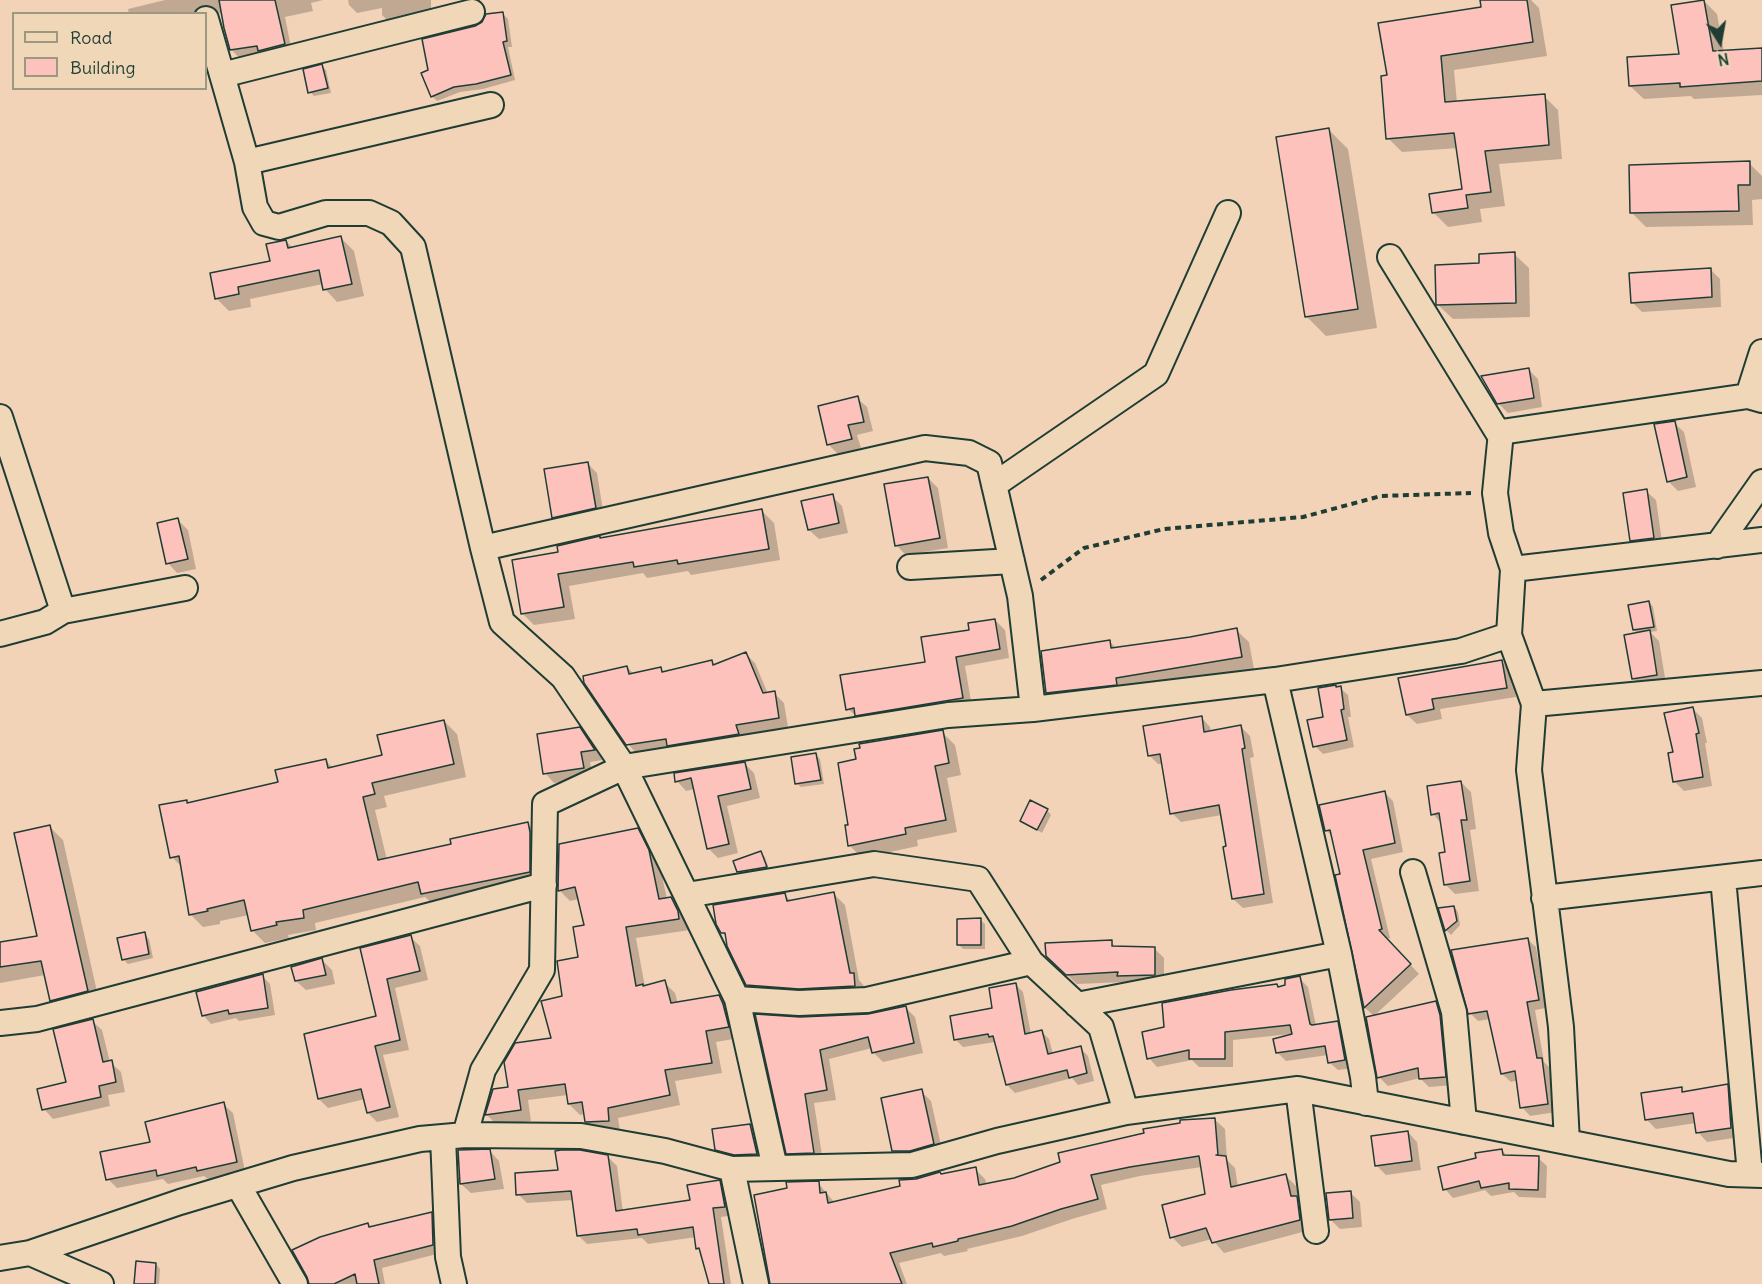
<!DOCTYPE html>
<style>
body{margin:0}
#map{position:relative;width:1762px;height:1284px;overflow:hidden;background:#f2d3b8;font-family:Delius,sans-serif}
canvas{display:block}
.legend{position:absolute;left:12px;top:12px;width:195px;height:78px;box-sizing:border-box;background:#efd7b7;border:2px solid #9c9983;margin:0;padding:8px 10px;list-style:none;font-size:18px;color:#1f3d34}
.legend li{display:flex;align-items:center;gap:12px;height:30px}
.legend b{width:30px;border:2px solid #9c9983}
.north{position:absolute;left:1690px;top:12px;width:60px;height:60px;-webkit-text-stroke:4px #efd7b7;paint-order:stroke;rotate:169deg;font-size:16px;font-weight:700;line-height:24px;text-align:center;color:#1f3d34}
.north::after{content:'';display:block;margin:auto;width:21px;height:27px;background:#1f3d34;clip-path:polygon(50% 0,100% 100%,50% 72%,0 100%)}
</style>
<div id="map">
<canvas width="1762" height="1284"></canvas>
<ul class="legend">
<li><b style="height:8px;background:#efd7b7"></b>Road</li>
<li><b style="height:16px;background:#fec2bd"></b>Building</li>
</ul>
<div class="north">N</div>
</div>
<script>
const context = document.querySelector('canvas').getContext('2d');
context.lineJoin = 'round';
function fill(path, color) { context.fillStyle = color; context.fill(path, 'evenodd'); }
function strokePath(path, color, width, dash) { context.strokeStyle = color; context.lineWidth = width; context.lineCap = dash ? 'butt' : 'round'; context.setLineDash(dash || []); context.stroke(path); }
fill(new Path2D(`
 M165 0H323L311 3 313 11 285 17 292 52 239 58 231 49 221 14 218 12 129 14 128 9Z
 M348 0H431V17L390 23 382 15V8L357 13 349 5Z
 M1481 0H1531L1539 8 1547 56 1454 70 1457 103 1544 96 1558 110 1562 159 1499 164 1505 206 1480 209 1482 222 1448 227 1434 213 1464 190 1458 148 1402 152 1388 138V77L1483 8Z
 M1704 1 1717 14 1724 52 1762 50V95L1694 99 1691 96 1644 99 1630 86 1681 55Z
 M502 13 508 19 512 47H508L515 80 483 89 460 92 437 101 432 96 430 71 476 27Z
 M322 66 326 70 331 93 314 96 310 92Z
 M1329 130 1348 149 1377 328 1326 336 1306 316Z
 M1749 163 1762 176V199L1752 200 1753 225 1646 227 1631 212Z
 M341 238 354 251 364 296 337 302 325 289 323 284 250 299 251 307 229 311 216 298 272 262 286 241 293 248Z
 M1514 254 1529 268 1530 317 1453 319 1438 305 1481 265Z
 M1710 269 1720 279 1721 307 1642 312 1632 302Z
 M1528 369 1538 379 1542 407 1508 413 1499 404Z
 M857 398 867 407 873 431 857 435 861 448 838 454 828 444Z
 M1674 423 1684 432 1696 487 1678 491 1668 481Z
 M587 463 597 473 604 517 563 527 553 517Z
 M928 478 938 488 948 548 906 555 896 545Z
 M1646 491 1656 500 1663 548 1641 550 1631 540Z
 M832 496 842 506 848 533 819 539 809 530Z
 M762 511 774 523 780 560 691 575 688 571 647 578 643 573 569 586 575 619 534 625 522 613 559 553 601 539Z
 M178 520 188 530 196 569 177 573 168 563Z
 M1649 602 1653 607 1657 631 1650 632 1659 641 1666 684 1643 688 1633 678 1638 634 1634 630Z
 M995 620 1005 630 1009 658 965 666 972 707 858 718 848 709 927 663 971 631Z
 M1236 630 1249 642 1254 669 1128 691 1060 705 1047 692 1109 641 1117 649 1191 638Z
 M746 654 755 663 768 694 774 693 784 703 788 727 745 734 747 743 637 754 628 744 627 667 634 674 660 668 664 673 711 662 715 666Z
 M1502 662 1511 671 1516 697 1440 709 1442 719 1417 724 1407 715 1399 680Z
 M1340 688 1348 695 1351 717H1348L1354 747 1323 754 1315 746 1325 718Z
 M1693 709 1702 718 1707 743H1705L1712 786 1684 791 1674 781V753Z
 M1201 717 1210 727 1211 732 1240 726 1250 736 1254 757 1250 758 1273 903 1243 908 1233 899 1222 815 1181 822 1172 813 1163 764H1158L1149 755Z
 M444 721 457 734 466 777 384 796 387 807 375 810 387 860 453 845 527 824 541 837 542 885 436 907 425 897 315 923 316 930 288 935 289 938 265 943 252 930 249 915 220 921V924L203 927 190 914 183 868 172 857 186 801 189 804 280 784 325 760 333 768 383 756Z
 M579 729 589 739 603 760 590 762 593 777 554 783 545 773Z
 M942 732 955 745 961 775 947 778 957 832 917 840 918 846 862 858 849 845 850 826 858 760 861 749Z
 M816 755 820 759 824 784 801 787 796 783Z
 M745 764 754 773 760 798 727 806 738 853 718 858 708 848 695 789 686 791 677 781Z
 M1461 782 1471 792 1476 829 1470 830 1479 891 1455 894 1445 884 1447 853 1442 824 1433 814Z
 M1384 792 1393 801 1403 852 1371 859 1390 938 1387 939 1419 974 1374 1016 1365 1008 1337 876 1342 875 1333 837 1326 830Z
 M1047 810 1051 815 1042 833 1021 820Z
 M49 826 63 840 100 1005 65 1014 51 1000 45 975 0 983V943L39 937Z
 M637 830 649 841 659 862 667 899H671L682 910 690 930 636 938 645 987 664 982 675 993 678 1004 719 997 730 1008 739 1038 716 1042 722 1073 675 1081 680 1105 618 1118 620 1131 597 1133 586 1122 585 1114 580 1115 569 1104 568 1095 528 1100 531 1121 498 1126 487 1115 494 1090 509 1088 553 1040 564 997 580 958 586 927 579 899 570 901 559 890Z
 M761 853 765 857 770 872 743 876 738 871Z
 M834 894 845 905 859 980 864 986 866 997 759 996 747 984 727 937 722 932 785 895 791 901Z
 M1454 907 1458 912 1460 925 1451 935 1447 931 1440 909Z
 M980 920 985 924V949H963L959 945Z
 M144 934 149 939 153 958 128 964 123 959Z
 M410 937 420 946 428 980 395 988 409 1050 383 1055 399 1117 377 1122 368 1113 365 1099 328 1108 319 1099 378 1017 362 950Z
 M1527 939 1536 947 1546 1008 1535 1010 1544 1062 1549 1067 1556 1112 1530 1116 1522 1107 1518 1080 1511 1082 1502 1074 1490 1019 1478 1021 1470 1013Z
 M1111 942 1117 948H1154L1164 958V984L1129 985 1125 982 1077 984 1057 966Z
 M322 960 332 970 335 984 306 990 296 981Z
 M262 976 270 984 275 1015 239 1021 236 1018 211 1024 203 1015Z
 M1299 978 1308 987 1316 1026 1337 1023 1346 1031 1353 1068 1338 1070 1329 1062 1328 1055 1286 1061 1277 1052 1291 1034 1233 1040V1067H1199L1192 1060 1157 1067 1149 1058 1166 1028 1279 988Z
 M1015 984 1023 992 1031 1034 1041 1031 1049 1039 1053 1054 1080 1048 1088 1056 1094 1081 1078 1085 1072 1078 1015 1093 1007 1085 995 1042 963 1047 955 1039 994 1009Z
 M1435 1002 1444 1011 1454 1085 1429 1087 1420 1078 1388 1086 1379 1077Z
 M905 1007 915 1017 923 1053 883 1062 873 1052 872 1048 829 1059 836 1100 814 1103 823 1162 798 1163 788 1153 800 1019 868 1016Z
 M92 1021 102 1030 110 1062 121 1072 125 1092 108 1095 110 1106 53 1119 44 1109 68 1083Z
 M1727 1086 1737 1095 1740 1137 1707 1142 1698 1132 1696 1123 1656 1129 1646 1119 1681 1089 1685 1093Z
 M921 1091 931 1101 943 1154 904 1160 894 1150Z
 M223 1104 233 1113 245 1171 208 1179 204 1176 168 1184 163 1179 117 1188 108 1179 152 1143Z
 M1214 1119 1225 1129 1227 1160 1235 1168 1238 1187 1286 1176 1296 1186 1299 1199 1307 1207 1310 1230 1224 1253 1212 1239 1182 1247 1172 1237 1207 1195 1202 1167 1140 1176 1101 1185 1107 1209 1072 1219 1022 1236 967 1249 968 1251 944 1256 941 1253 899 1263 907 1284H771L818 1183 835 1203 902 1187 916 1180 975 1169 985 1179 987 1185 1015 1179Z
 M750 1125 760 1135 766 1163 727 1159 717 1149Z
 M1408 1132 1417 1142 1421 1170 1386 1175 1377 1166Z
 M1502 1150 1508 1157 1538 1158 1547 1166 1546 1198 1519 1197 1514 1192 1491 1196 1485 1190 1453 1198 1445 1189 1477 1160Z
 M490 1151 499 1161 504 1189 471 1193 461 1184Z
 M608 1157 617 1166 623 1212 691 1201 718 1182 727 1191 734 1215 721 1217 731 1284H710L701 1251 698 1248 696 1237 648 1244 642 1238 587 1244 578 1235 574 1200 527 1203 518 1194 560 1171Z
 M1350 1192 1360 1202 1362 1227 1340 1229 1330 1219Z
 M431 1214 440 1223 441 1253 382 1268 385 1284H311L368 1224 371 1228Z
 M156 1264 160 1269 159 1284H136Z`), '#0003');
const building = new Path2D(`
 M219 0H275L285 44 258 51 257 46 230 50 224 28Z
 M1480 0H1527L1533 42 1441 56 1445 102 1545 94 1549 145 1485 151 1491 192 1466 195 1468 208 1432 213 1429 194 1462 189 1454 133 1386 139 1381 76 1387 75 1378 23 1481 7Z
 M1704 0 1713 51 1762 48V81L1680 87V83L1629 86 1627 57 1679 54 1671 5Z
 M503 12 507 41 503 42 511 75 476 84 454 87 431 97 421 73 428 70 422 39 475 26 482 22 486 14Z
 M322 64 328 88 308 93 303 69Z
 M1329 128 1358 309 1305 317 1276 137Z
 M1750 161V185H1738L1739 211 1630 213 1629 165Z
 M341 236 352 284 323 290 319 270 238 287 239 294 215 299 210 273 270 261 266 244 286 240 288 248Z
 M1515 252 1516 303 1436 305 1435 265 1479 263V254Z
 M1711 268 1712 297 1631 303 1629 273Z
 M1529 368 1534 398 1497 404 1481 376Z
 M858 396 864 422 848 425 852 439 827 445 818 406Z
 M1675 421 1687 477 1667 482 1654 424Z
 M588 462 596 508 552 518 544 469Z
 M928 477 940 538 895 546 884 484Z
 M1647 489 1654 538 1630 541 1623 493Z
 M833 494 839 523 808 530 801 501Z
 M762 509 769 549 678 564 677 560 634 567 633 562 558 574 564 607 521 614 512 560 558 552 557 546 600 536V538Z
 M178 518 188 559 166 564 157 523Z
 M1649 601 1654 627 1633 630 1628 605Z
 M995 619 1000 649 956 657 963 698 855 716 854 708 846 710 840 675 925 662 921 637 969 630 968 623Z
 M1237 628 1242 657 1116 678 1117 685 1046 693 1041 651 1110 640 1111 648 1190 637Z
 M1650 630 1657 675 1632 679 1624 635Z
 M746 652 763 693 775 691 779 718 736 725 739 734 667 746 666 739 626 745 584 683 583 676 627 666 629 674 661 667 662 672 712 660 713 665Z
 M1502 660 1507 688 1432 699 1434 709 1406 715 1398 678Z
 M1336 685V687L1341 686 1344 709 1341 710 1347 740 1313 747 1307 720 1323 717 1318 688Z
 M1693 707 1699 733 1696 734 1703 777 1673 782 1668 753 1673 752 1664 713Z
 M1202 716 1204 732 1241 725 1245 748 1242 749 1264 894 1232 899 1223 847 1226 846 1219 805 1170 814 1160 754 1148 756 1143 726Z
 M444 720 454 764 372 783 375 794 363 797 378 860 451 844 450 839 528 822 530 832V872L421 894 418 882 303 910 304 918 276 922 277 925 251 931 244 900 207 909 208 911 189 915 179 856 170 858 159 805 187 800V803L278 782 275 770 326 759 328 768 382 755 377 735Z
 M580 727 595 750 581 752 584 768 543 774 537 734Z
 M943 730 949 763 935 766 946 820 905 828 906 834 848 846 845 825H848L838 763 856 759 854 749 860 748 859 744Z
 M816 753 821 780 795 784 791 757Z
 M745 762 751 789 718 796 729 844 707 849 691 778 675 782 674 773Z
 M1461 781 1467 820H1461L1470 881 1444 885 1439 853 1445 852 1439 813 1431 815 1427 786Z
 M1385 791 1395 843 1363 850 1382 929 1379 930 1411 964 1364 1008 1335 875 1340 874 1330 830 1325 831 1319 805Z
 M1030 800 1048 809 1037 830 1020 821Z
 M50 825 88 991 50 1001 41 961 0 967V942L37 936 14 833Z
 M638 828 649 850 659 899 671 897 678 911 679 919 626 927 636 986 643 984V986L665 980 671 1003 719 995 723 1004 729 1027 706 1031 712 1063 665 1070 670 1095 608 1108 609 1121 585 1122 582 1102 568 1104 565 1084 518 1090 521 1110 485 1115 493 1089 508 1087 504 1062 515 1043 551 1038 541 1001 562 996 557 961 578 957 573 927 584 925 575 887 558 891 559 844Z
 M761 851 767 867 737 872 733 861Z
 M834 892 850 973H854L855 986 799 989 746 985 727 946 725 933H721L716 924 713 905 785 893 787 901Z
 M1454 906 1457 921 1445 931 1438 908Z
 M981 918V945H957V919Z
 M145 932 149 954 122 960 117 938Z
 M411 935 420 971 387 979 400 1040 375 1046 390 1107 367 1113 361 1089 318 1099 304 1034 376 1016 360 948Z
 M1528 938 1539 1000 1527 1002 1537 1058H1542L1548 1104 1520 1108 1515 1071 1501 1074 1487 1011 1468 1014 1451 950Z
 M1112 940V946L1155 947V975L1117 976 1118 972 1066 975 1046 956 1045 943Z
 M322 958 326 975 295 981 291 967Z
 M263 974 268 1008 229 1014 228 1010 202 1016 196 992Z
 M1300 976 1310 1024 1312 1025 1338 1021 1345 1060 1328 1063 1325 1046 1276 1053 1273 1039 1292 1034 1290 1025 1225 1032V1059H1189V1050L1147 1059 1142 1032 1164 1027 1162 1003 1231 990 1277 984 1278 987 1285 985V979Z
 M1016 983 1025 1034 1042 1030 1048 1054 1081 1046 1087 1073 1069 1078 1067 1070 1006 1085 993 1036 989 1037 988 1034 954 1040 950 1016 992 1008 989 988Z
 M1436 1001 1440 1015 1446 1077 1419 1079 1418 1068 1377 1078 1366 1017Z
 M906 1006 914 1043 872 1053 868 1037 820 1050 827 1090 805 1094 814 1153 786 1154 755 1014 800 1017 868 1014Z
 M93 1019 103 1062 112 1060 116 1082 99 1086 101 1097 42 1110 37 1089 66 1082 53 1029Z
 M1728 1084 1731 1128 1696 1133 1693 1113 1645 1120 1641 1093 1682 1087V1092Z
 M922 1089 934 1144 910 1151H892L881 1098Z
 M224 1102 237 1162 197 1171 196 1167 157 1176 156 1170 106 1180 100 1152 150 1142 145 1122Z
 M1215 1118 1218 1155H1216L1226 1156 1231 1187 1286 1174 1291 1196H1297L1300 1220 1212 1243 1206 1228 1170 1238 1162 1205 1205 1194 1199 1156 1130 1167 1091 1175 1098 1199 1061 1209 1012 1226 958 1239V1241L933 1247 932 1243 890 1253 902 1284H770L754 1195 787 1188 786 1182 819 1181 820 1193 826 1192 828 1203 900 1186 899 1180 916 1179 940 1172 941 1174 976 1167 979 1185 1014 1178 1060 1162 1058 1153 1144 1133 1143 1129 1180 1123V1120Z
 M750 1124 757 1154 734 1155 715 1150 712 1129Z
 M1408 1131 1412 1161 1375 1166 1371 1136Z
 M490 1149 495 1179 460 1184 458 1150Z
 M1502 1149 1503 1155 1539 1156 1538 1190 1509 1189V1183L1481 1188 1479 1181 1443 1190 1438 1167 1476 1158 1475 1153Z
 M561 1150H580L608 1155 616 1211 690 1200 687 1185 720 1180 725 1207 713 1208 724 1284H709L699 1248 696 1249 693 1227 638 1235 637 1229 577 1236 571 1191 516 1195 515 1173 558 1170 555 1151Z
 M1351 1191 1353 1218 1329 1220 1326 1193Z
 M432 1212 433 1245 374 1260 379 1284H357L355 1274 334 1284H309L307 1277 292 1250 320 1237 368 1223 369 1227Z
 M136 1261 156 1263 155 1284H134Z`);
fill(building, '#fec2bd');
strokePath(building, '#1f3d34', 1.5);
const street = new Path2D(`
 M206 19 247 162 255 207 264 223 279 227 326 213H369L391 223 413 247 483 548 502 622 563 677 624 767 545 804 542 970 483 1070 465 1135
 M222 75 472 12
 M247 162 491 105
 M1390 257 1500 436
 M1748 396 1762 352
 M0 417 63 611
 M994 485 1156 374 1228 213
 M1717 546 1762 482
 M483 548 925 448 969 453 989 463 1020 596 1033 709
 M910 567 1012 561
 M1513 569 1762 540
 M0 634 45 622 63 611 185 588
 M1275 680 1339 954 1363 1077 1366 1103
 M1534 704 1762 683
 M1413 872 1454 1012 1464 1122
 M1723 878 1750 1174
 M687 895 874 864 978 879 1031 962 1101 1027 1126 1112
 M1544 898 1762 873
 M737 999 799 1003 867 1000 1031 962
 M1077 1005 1339 954
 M0 1023 37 1019 544 885
 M1298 1089 1316 1231
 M443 1137 448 1257 454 1284
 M1567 1142 1561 1027 1529 770 1534 704 1509 635 1513 569 1501 533 1495 493 1501 432 1748 396 1762 400
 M775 1168 737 999 624 767 948 715 1033 709 1275 680 1461 651 1509 635
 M732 1169 756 1284
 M238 1185 295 1284
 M30 1253 101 1284
 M0 1258 30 1253 180 1202 293 1168 420 1139 465 1135 581 1136 665 1151 732 1169 912 1165 997 1141 1126 1112 1298 1089 1729 1174 1762 1175`);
strokePath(street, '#1f3d34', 28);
strokePath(new Path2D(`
 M1041 580 1084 548 1164 529 1303 517 1381 496 1471 493`), '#1f3d34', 4, [6, 4.5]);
strokePath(street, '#efd7b7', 24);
</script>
